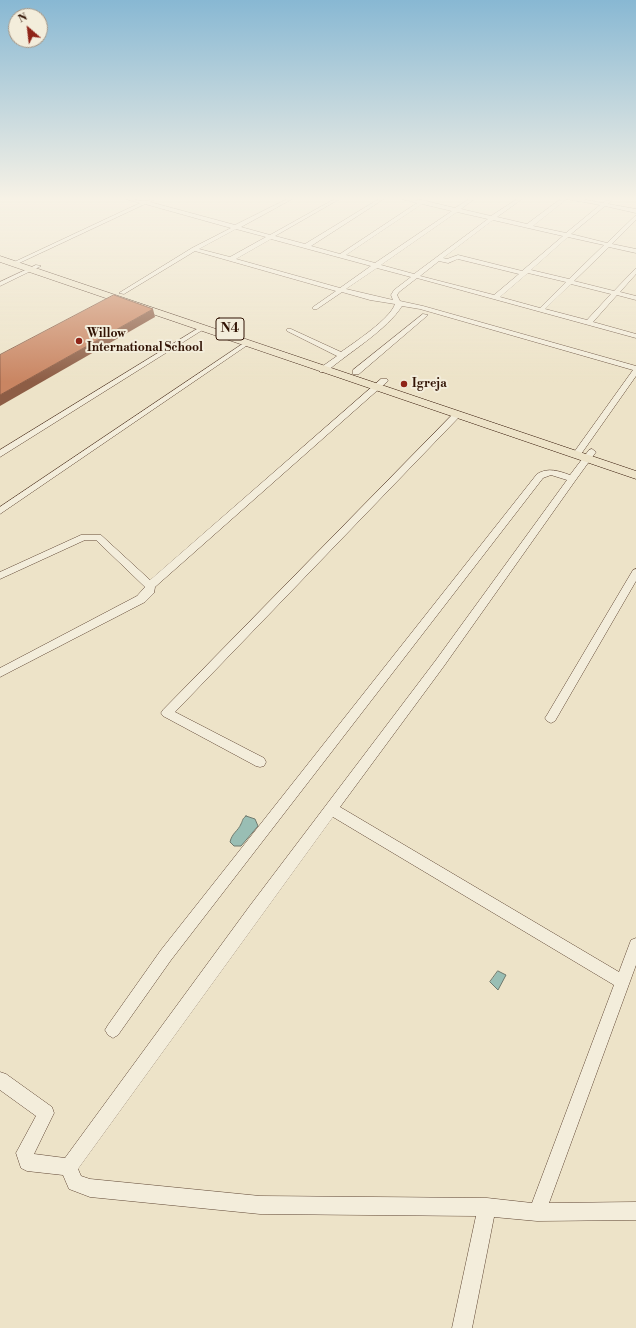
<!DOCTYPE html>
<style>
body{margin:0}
#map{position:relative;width:636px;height:1328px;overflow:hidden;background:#ede3c8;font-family:"Libre Bodoni",serif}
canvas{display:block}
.north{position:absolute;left:8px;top:8px;width:40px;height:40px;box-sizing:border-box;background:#f3eddb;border:1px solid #a59685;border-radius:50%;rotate:332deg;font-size:11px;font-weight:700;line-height:16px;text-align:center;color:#311304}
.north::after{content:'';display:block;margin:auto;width:14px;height:18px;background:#8f2418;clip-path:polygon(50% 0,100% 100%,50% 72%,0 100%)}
</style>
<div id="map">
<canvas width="636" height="1328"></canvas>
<div class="north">N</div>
</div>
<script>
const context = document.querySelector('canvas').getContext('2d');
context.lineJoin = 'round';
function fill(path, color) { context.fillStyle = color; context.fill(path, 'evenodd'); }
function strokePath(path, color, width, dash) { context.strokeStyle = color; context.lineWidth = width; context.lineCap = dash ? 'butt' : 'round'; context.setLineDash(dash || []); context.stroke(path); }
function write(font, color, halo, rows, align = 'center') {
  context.font = font + ' "Libre Bodoni",serif'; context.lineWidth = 4; context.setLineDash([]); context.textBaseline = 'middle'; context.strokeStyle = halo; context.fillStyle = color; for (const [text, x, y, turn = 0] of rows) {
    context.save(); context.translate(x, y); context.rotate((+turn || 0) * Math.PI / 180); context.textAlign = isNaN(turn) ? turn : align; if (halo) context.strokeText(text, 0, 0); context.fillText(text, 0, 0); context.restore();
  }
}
const water = new Path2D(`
 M246 816 255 819 258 826 241 846H234L230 842C232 833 238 831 241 824 243 820 242 819 246 816Z
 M498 971 506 975 498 990 490 982Z`);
fill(water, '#99beb4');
strokePath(water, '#6f7a6e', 1);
const minor = new Path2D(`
 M122 197C129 197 137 201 144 201 149 201 153 197 159 197L150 202 235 225 291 197H296L241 227 270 235 338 197H343L275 236 305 244 382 197H387L311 246 340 254 417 203 398 198V197L421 200 426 197 429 199 426 201 455 208 472 197H477L461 209 491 216 520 197H525L497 217 527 224 563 197H571L603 203 610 197H615L608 204 636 209V213L605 206 571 234 607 243 636 215V220L612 244 636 249V253L609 247 574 281 614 291 636 268V274L620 292 636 296V300L617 295 593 322 636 334V338L417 278 399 292 397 295 400 301 423 306 636 366V376L579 457 576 458 572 455 633 370 420 309 402 306C387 330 348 353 326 372H320V368L337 356 287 331V329H291L341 352C355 342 390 319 395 304L370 300 342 292 317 309H313V307L336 291 195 251 124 294 119 293 192 248 231 228 145 204 15 265 10 264 140 203 122 198ZM567 199 600 205 566 233 533 226ZM422 204 452 211 375 263 346 255ZM457 212 488 219 414 274 381 265ZM493 220 563 236 522 271 458 255 447 259 443 258ZM236 229 266 237 230 257 199 249ZM568 237 604 245 569 279 531 270ZM271 239 371 266 340 288 236 259ZM458 259 519 274 494 295 420 276 439 261 448 263ZM377 268 411 277 394 290 391 295 393 300 346 289ZM528 273 566 282 540 308 500 297ZM571 284 611 294 587 320 545 309Z
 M36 265 41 266 0 286V282Z
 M423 314 428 315 359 374H353V370Z
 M202 326 205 328 204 329 0 457V450Z
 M247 341 249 342V344L0 514V507Z
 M381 379H387L388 381 155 587 154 593 145 602 0 677V668L137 596 145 587 96 540H85L0 579V572L81 535H101L150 580Z
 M454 413H460L461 415 175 712 264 758 266 762 264 766 260 767 256 766 163 716 161 713 163 710Z
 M592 449 596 452 575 481 444 666 340 807 619 972 631 940 636 938V965L549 1203 636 1202V1220L537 1221 494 1217 472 1328H452L476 1216 260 1214 90 1197 69 1189 63 1175 27 1171 21 1168 16 1153 36 1116 0 1090V1072L6 1074 52 1107 54 1113 34 1154 65 1158 249 907 436 660 567 480 551 475 543 478 171 960 118 1035 113 1038 108 1035 105 1030 108 1025 161 950 537 474C548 467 559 471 570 475L589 450ZM333 817 614 985 532 1203 487 1198 260 1196 90 1179 81 1176 78 1169Z
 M636 569V581L555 721 551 723 547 721 545 718 547 715 633 570Z`);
const highway = new Path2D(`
 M0 256 636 471V479L0 262Z`);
strokePath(minor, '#604735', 1);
strokePath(highway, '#311304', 1);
fill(minor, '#f3eddb');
fill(highway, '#ede3c8');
fill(new Path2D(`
 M153 309 155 317 0 406V395Z`), '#8d5d45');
const building = new Path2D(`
 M114 295 153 309 0 395V355Z`);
fill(building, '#c98562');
strokePath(building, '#8d5d45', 1);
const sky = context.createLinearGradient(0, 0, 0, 382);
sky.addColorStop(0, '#88b8d3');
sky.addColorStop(0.52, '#f7f2e6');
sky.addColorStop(1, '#f7f2e600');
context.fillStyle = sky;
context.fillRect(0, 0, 636, 382);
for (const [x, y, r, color] of [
 [79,341,4,"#8f2418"],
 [404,384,4,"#8f2418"]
]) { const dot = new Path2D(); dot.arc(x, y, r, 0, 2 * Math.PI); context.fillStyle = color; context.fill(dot); strokePath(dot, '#f3eddb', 1.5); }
write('bold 12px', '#311304', '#f3eddb', [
 ["Willow",87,334],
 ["International School",87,348],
 ["Igreja",412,384]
], 'left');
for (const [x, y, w] of [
 [230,329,28]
]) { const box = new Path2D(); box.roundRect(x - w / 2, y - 11, w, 22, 3); context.fillStyle = '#f3eddb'; context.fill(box); strokePath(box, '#311304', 1); }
write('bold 13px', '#311304', null, [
 ["N4",230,329]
]);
</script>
